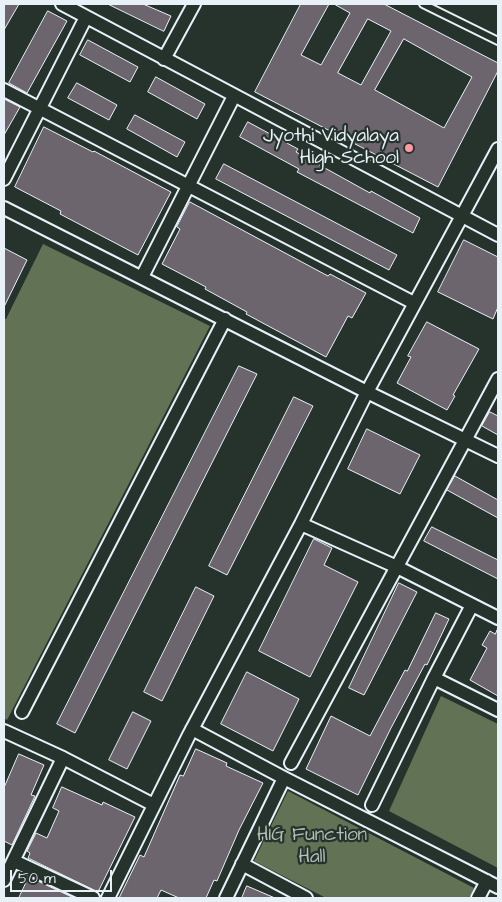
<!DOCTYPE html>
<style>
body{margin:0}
#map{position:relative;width:502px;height:902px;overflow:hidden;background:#26332d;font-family:"Architects Daughter",sans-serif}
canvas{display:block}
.frame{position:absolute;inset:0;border:5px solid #e8f1f8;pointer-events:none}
.scale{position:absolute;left:10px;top:870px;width:102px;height:22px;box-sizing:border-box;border:2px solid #e8f1f8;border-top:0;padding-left:6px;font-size:15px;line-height:18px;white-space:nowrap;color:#e8f1f8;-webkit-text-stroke:4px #26332d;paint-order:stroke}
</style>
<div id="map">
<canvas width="502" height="902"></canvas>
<div class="frame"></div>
<div class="scale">50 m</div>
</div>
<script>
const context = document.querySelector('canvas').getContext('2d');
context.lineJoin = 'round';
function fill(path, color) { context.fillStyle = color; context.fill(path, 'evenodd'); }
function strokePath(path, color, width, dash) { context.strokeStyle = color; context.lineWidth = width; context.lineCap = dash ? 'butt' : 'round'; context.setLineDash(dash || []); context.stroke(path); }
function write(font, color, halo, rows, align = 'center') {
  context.font = font + ' "Architects Daughter",sans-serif'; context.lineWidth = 4.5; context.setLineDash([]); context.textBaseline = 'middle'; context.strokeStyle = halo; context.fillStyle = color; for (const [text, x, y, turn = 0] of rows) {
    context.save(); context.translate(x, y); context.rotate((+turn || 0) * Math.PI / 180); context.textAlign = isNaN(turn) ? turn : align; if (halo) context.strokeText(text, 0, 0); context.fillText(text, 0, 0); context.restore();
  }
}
fill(new Path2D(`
 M43 244 210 326 7 720 4 718V319H6Z
 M441 696 498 724V868L389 811Z
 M288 791 474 888 469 898H326L254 861Z`), '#627254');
const building = new Path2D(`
 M4 4H19L4 30Z
 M108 4H143L171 16 164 31Z
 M301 4H329L301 55 321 65 350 13 334 4H384L498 63V71L438 187 255 92ZM368 19 391 31 361 85 338 73ZM404 39 472 77 444 128 375 90Z
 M48 11 67 21 27 93 9 83Z
 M88 40 138 67 130 82 80 55Z
 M156 77 205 104 197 119 148 92Z
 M77 83 117 105 109 120 68 98Z
 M4 99 20 107 4 135Z
 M135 115 185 142 177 157 127 129Z
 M248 122 298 149 296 152 370 193 371 191 420 218 413 233 297 172 299 169 240 137Z
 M44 127 93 152 94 151 171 192 138 255 60 214 61 211 15 187Z
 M224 164 397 255 389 270 216 179Z
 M190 202 328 276 330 274 366 293 352 318 348 316 326 357 246 314 247 312 205 289 206 287 162 264 180 229 177 227Z
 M464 240 498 257V307L493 319 438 292Z
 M4 248 27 260 4 307Z
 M427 322 479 349 453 395 455 396 447 410 397 383 411 357 408 356Z
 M239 366 257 374 75 733 57 724Z
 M294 397 313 406 227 575 209 566Z
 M490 412 498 416V435L482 426Z
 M367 429 420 455 400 494 348 469Z
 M455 476 498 500V518L447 490Z
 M432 527 498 560V579L424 541Z
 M314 539 332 548 324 565 358 582 310 677 259 651Z
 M399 583 417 592 364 695 349 688Z
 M196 587 214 596 162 701 144 692Z
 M436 613 449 619 427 665 425 664 391 728 358 795 306 769 331 716 370 736 405 670 407 671Z
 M498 628V696L470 680 487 648 482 645 490 631 495 634Z
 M247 672 299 699 273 751 221 724Z
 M133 712 151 721 127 769 109 760Z
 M196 749 227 763 226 766 263 783 239 830 217 881 214 880 206 898H179L161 890 157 898H119L140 855 144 857 180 775 183 776Z
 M19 754 44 765 31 795 35 796 12 845 4 841V788Z
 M62 787 102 805 103 802 135 817 98 892 28 858 30 853 27 851 36 833 47 838 59 811 53 808Z
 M29 877 74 898H19Z
 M247 886 275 898H242Z`);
fill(building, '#6d656d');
strokePath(building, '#e8f1f8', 1);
const lane = new Path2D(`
 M423 4 498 41`);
const street = new Path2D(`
 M62 4 498 235
 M164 59 194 4
 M4 90 414 303
 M4 179 86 17
 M4 208 367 392 498 456
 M142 277 234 96
 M301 524 397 567 498 618
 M434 678 498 710
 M22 712 225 319
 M192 729 284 778 498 887
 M4 731 63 758 154 805
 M291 763 498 379
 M372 805 434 678 472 605
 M14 861 93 898
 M242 864 306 898
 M4 880 63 758
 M108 898 189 735 301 524 367 392 498 149
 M226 898 284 778
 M478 898 487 881`);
strokePath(lane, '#e8f1f8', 10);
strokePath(street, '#e8f1f8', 16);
strokePath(lane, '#26332d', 6);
strokePath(street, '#26332d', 12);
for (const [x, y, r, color] of [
 [409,148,5,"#ff9aa2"]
]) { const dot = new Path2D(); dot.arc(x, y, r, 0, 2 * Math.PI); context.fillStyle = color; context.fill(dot); strokePath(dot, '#26332d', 2); }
write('19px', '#e8f1f8', '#26332d', [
 ["Jyothi Vidyalaya",399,137],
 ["High School",399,159]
], 'right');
write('19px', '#b2beb6', '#26332d', [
 ["HIG Function",312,836],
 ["Hall",312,858]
]);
</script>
